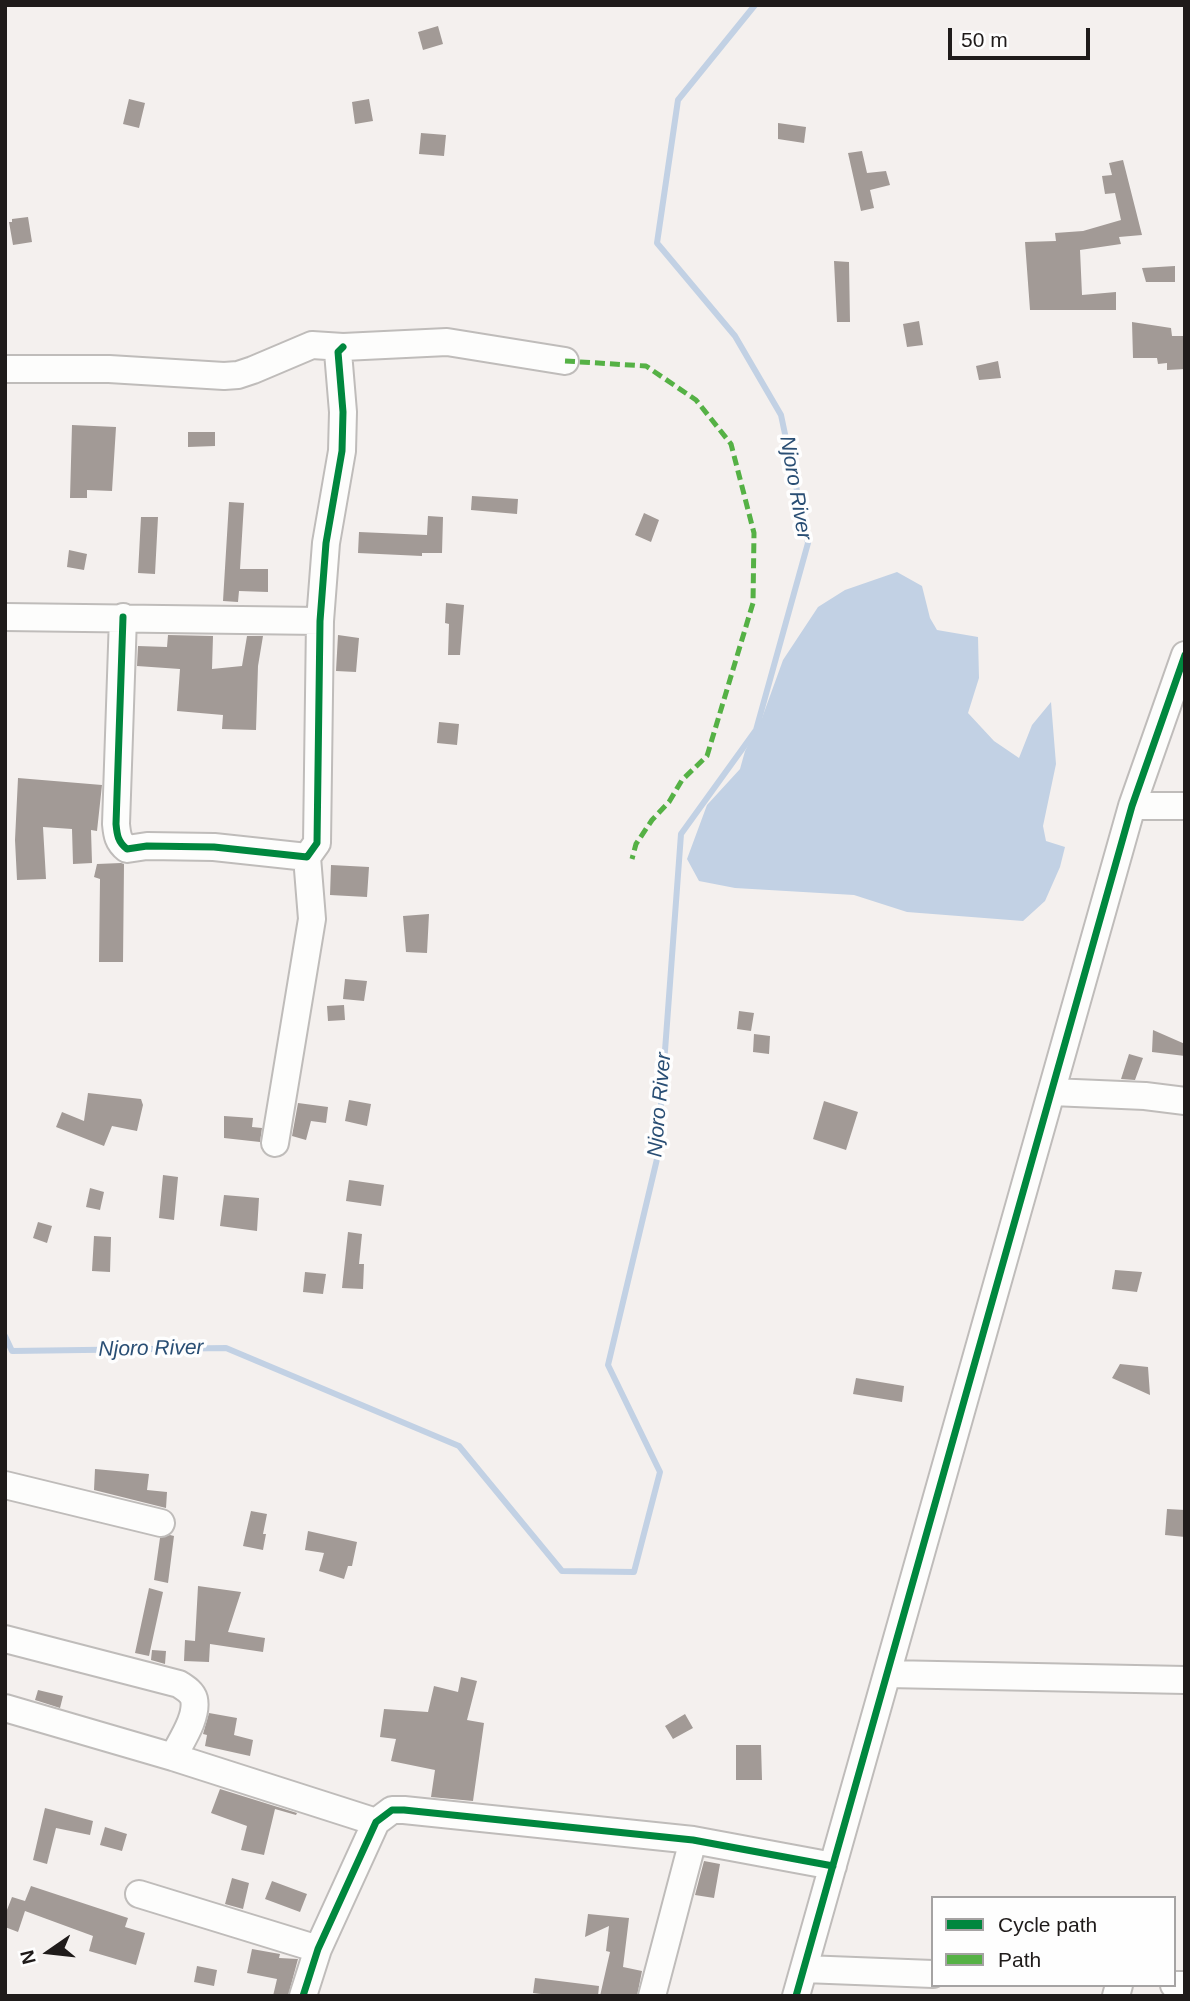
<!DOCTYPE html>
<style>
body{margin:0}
#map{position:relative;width:1190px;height:2001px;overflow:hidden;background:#f4f0ee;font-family:Arial,sans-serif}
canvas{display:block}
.frame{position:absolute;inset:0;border:7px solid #1f1b1a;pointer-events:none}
.legend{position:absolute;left:931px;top:1896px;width:245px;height:91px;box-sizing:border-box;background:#fefefe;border:2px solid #a5a3a3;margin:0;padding:9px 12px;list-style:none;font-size:21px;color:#1f1b1a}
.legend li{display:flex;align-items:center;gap:14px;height:35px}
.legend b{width:35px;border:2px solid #a5a3a3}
.north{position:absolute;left:14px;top:1917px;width:70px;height:70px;-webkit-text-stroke:5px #fefefe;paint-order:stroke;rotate:256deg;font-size:19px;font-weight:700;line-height:28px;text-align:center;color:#1f1b1a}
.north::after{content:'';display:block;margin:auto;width:24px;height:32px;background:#1f1b1a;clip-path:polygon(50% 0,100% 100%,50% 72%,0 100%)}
.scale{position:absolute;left:948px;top:28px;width:142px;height:32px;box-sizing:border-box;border:4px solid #1f1b1a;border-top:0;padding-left:9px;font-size:21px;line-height:24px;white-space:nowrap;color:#1f1b1a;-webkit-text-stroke:5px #fefefe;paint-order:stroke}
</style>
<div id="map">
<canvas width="1190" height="2001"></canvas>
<div class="frame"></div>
<ul class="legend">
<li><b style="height:9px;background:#00873e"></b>Cycle path</li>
<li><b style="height:9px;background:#55b145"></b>Path</li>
</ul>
<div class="north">N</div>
<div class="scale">50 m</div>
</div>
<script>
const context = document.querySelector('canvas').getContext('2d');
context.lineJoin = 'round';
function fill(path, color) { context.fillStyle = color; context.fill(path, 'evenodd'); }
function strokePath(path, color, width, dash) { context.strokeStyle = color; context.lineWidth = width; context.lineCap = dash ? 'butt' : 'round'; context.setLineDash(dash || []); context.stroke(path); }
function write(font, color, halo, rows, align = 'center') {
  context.font = font + ' Arial,sans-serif'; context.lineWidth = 7; context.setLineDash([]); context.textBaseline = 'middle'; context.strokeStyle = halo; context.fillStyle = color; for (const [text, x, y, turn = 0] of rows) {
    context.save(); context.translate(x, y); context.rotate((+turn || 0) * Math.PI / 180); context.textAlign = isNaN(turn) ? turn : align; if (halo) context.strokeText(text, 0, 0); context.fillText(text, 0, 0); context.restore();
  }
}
fill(new Path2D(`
 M897 572 922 586 930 618 937 630 978 637 979 678 968 713 994 741 1019 758 1032 725 1051 702 1056 764 1043 826 1046 841 1065 847 1060 867 1045 901 1023 921 907 912 854 895 735 888 699 881 687 859 707 805 740 769 745 751 762 718 783 660 818 607 845 590Z`), '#c2d1e4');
strokePath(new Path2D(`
 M5 1336 12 1351 226 1348 459 1446 562 1571 634 1572 660 1472 608 1365 657 1159 681 834 756 730 808 543 781 415 735 336 657 243 678 100 755 5`), '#c2d1e4', 6);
fill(new Path2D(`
 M438 26 443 44 423 50 418 32Z
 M129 99 145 103 139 128 123 124Z
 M369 99 373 121 355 124 352 102Z
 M778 123 806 127 804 143 778 139Z
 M421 133 446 135 444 156 419 154Z
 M862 151 867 173 886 171 890 185 870 190 874 208 861 211 848 153Z
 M1123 160 1142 235 1119 237 1121 244 1080 250 1082 295 1116 292V310H1030L1025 242 1056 241 1055 233 1083 231 1121 220 1115 193 1105 194 1102 176 1112 175 1109 163Z
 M28 217 32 242 13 245 9 222H12V219Z
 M834 261 849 262 850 322H837Z
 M1175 266V282H1146L1142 268Z
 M919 321 923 345 907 347 903 324Z
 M1132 322 1171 328 1172 336H1185V369L1167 370V363L1158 364 1157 358H1133Z
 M998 361 1001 378 979 380 976 366Z
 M72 425 116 427 112 491 87 490V498H70Z
 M188 432H215V446L188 447Z
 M472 496 518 499 517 514 471 510Z
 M229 502 244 503 240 569H268V592L239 591 238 602 223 601Z
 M644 513 659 520 651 542 635 535Z
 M428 516 443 517 442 553H422V556L358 553 359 532 427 535Z
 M141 517H158L155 574 138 573Z
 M69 550 87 554 84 570 67 567Z
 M446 603 464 605 460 655H448L449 624 445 623Z
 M168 635 213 636 212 669 242 666 247 636H263L258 666 256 730 222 729 223 715 177 711 180 669 137 666 138 646 167 647Z
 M338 635 359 638 356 672 336 671Z
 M439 722 459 724 457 745 437 743Z
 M18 778 102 785 97 831 91 830 92 863 73 864 72 829 43 827 46 879 17 880 15 840Z
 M121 863 124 864 123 962H99L100 879 94 877 97 864Z
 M331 865 369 867 367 897 330 895Z
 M429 914 427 953 406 952 403 916Z
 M345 979 367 981 364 1001 343 999Z
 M344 1005 345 1020 328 1021 327 1006Z
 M739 1011 754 1013 751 1031 737 1029Z
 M1153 1030 1185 1044V1056L1152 1052Z
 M754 1034 770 1036 769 1054 753 1052Z
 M1129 1054 1143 1058 1135 1080 1121 1079Z
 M88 1093 141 1099 143 1105 137 1131 112 1126 104 1146 56 1127 62 1112 84 1121Z
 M349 1100 371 1104 367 1126 345 1121Z
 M824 1101 858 1112 846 1150 813 1139Z
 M298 1103 328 1107 326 1123 311 1121 306 1140 292 1136Z
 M224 1116 253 1118 252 1127 262 1128 260 1142 224 1138Z
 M163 1175 178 1177 174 1220 159 1218Z
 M349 1180 384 1185 381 1206 346 1201Z
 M90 1188 104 1192 100 1210 86 1207Z
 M224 1195 259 1198 257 1231 220 1226Z
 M38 1222 52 1226 47 1243 33 1238Z
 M348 1232 362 1234 359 1264H364L363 1289 342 1288Z
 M94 1236 111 1237 110 1272 92 1271Z
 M1115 1270 1142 1272 1137 1292 1112 1289Z
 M305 1272 326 1274 323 1294 303 1292Z
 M1120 1364 1148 1367 1150 1395 1112 1378Z
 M856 1378 904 1386 902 1402 853 1394Z
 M95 1469 149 1474 147 1490 167 1492 166 1508 94 1490Z
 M1167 1509 1185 1510V1537L1165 1535Z
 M251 1511 267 1514 263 1534H266L263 1550 243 1546Z
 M308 1531 357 1542 352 1566H348L344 1579 319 1571 324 1553 305 1550Z
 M170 1535 174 1536 168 1583 154 1580 160 1538Z
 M198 1586 241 1592 228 1632 265 1638 263 1652 210 1644 209 1662 184 1661 185 1640 195 1641Z
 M149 1588 163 1592 149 1656 135 1653Z
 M152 1650 166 1651 165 1664 151 1660Z
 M461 1677 477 1681 467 1720 484 1723 473 1801 431 1797 435 1770 391 1761 396 1739 380 1737 384 1709 428 1712 434 1686 458 1692Z
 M38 1690 63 1696 60 1708 35 1700Z
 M209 1713 237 1718 234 1735 253 1740 250 1756 205 1746 207 1735 203 1734Z
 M685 1714 693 1728 673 1739 665 1726Z
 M736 1745H761L762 1780H736Z
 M220 1789 297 1813 296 1815 275 1809 264 1855 241 1850 247 1826 211 1813Z
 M45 1808 93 1821 90 1835 56 1828 47 1864 33 1860Z
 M105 1827 127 1834 122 1851 100 1845Z
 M704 1861 720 1864 714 1898 695 1895Z
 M232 1878 249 1883 243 1909 225 1904Z
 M272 1881 307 1894 300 1912 265 1899Z
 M31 1886 128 1918 125 1927 145 1933 136 1965 89 1951 93 1936 25 1911 18 1932 5 1927V1915L12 1897 25 1901Z
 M588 1914 629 1918 623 1967 642 1971 637 1996H600L610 1952 606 1951 609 1926 585 1937Z
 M252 1949 280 1954 279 1958 298 1959 288 1996H273L277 1979 247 1973Z
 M197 1966 217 1970 214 1986 194 1982Z
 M535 1978 599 1986 598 1996H557L533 1993Z`), '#a29a96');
const minor = new Path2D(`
 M5 369H109L224 376 238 375 253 370 312 345 343 347 447 342 565 361
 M5 617 320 621
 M123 617 116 824C117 835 118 842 127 849L147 846 214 847 307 857 317 843 320 621 326 543 342 451 343 412 338 352 343 347
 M1132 806H1185
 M1052 1092 1145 1096 1185 1101
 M275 1143 312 919 307 857
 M5 1485 161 1523
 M5 1639 179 1684C185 1688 192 1692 194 1699 198 1717 181 1741 173 1757
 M888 1674 1185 1680
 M5 1708 173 1757 376 1822
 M139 1894 318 1949
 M804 1969 933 1974
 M1174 1985H1185
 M303 1996 318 1949 376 1822 392 1810H404L693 1840 833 1866
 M652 1996 693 1840
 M796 1996 1132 806 1185 655
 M1116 1996 1119 1985`);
strokePath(minor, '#bfbcba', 30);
strokePath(minor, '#fdfdfc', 26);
strokePath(new Path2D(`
 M565 361 646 366 696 400 731 444 754 533 753 603 707 756 682 780 669 802 652 820 636 844 632 859`), '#55b145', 5, [10, 5]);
strokePath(new Path2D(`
 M123 617 116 824C117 835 118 842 127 849L147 846 214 847 307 857 317 843 320 621 326 543 342 451 343 412 338 352 343 347
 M303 1996 318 1949 376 1822 392 1810H404L693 1840 833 1866
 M796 1996 1132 806 1185 655`), '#00873e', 7);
write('italic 21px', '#294e74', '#fefefe', [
 ["Njoro River",795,488,80],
 ["Njoro River",660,1105,-85],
 ["Njoro River",151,1349,-1]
]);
</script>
